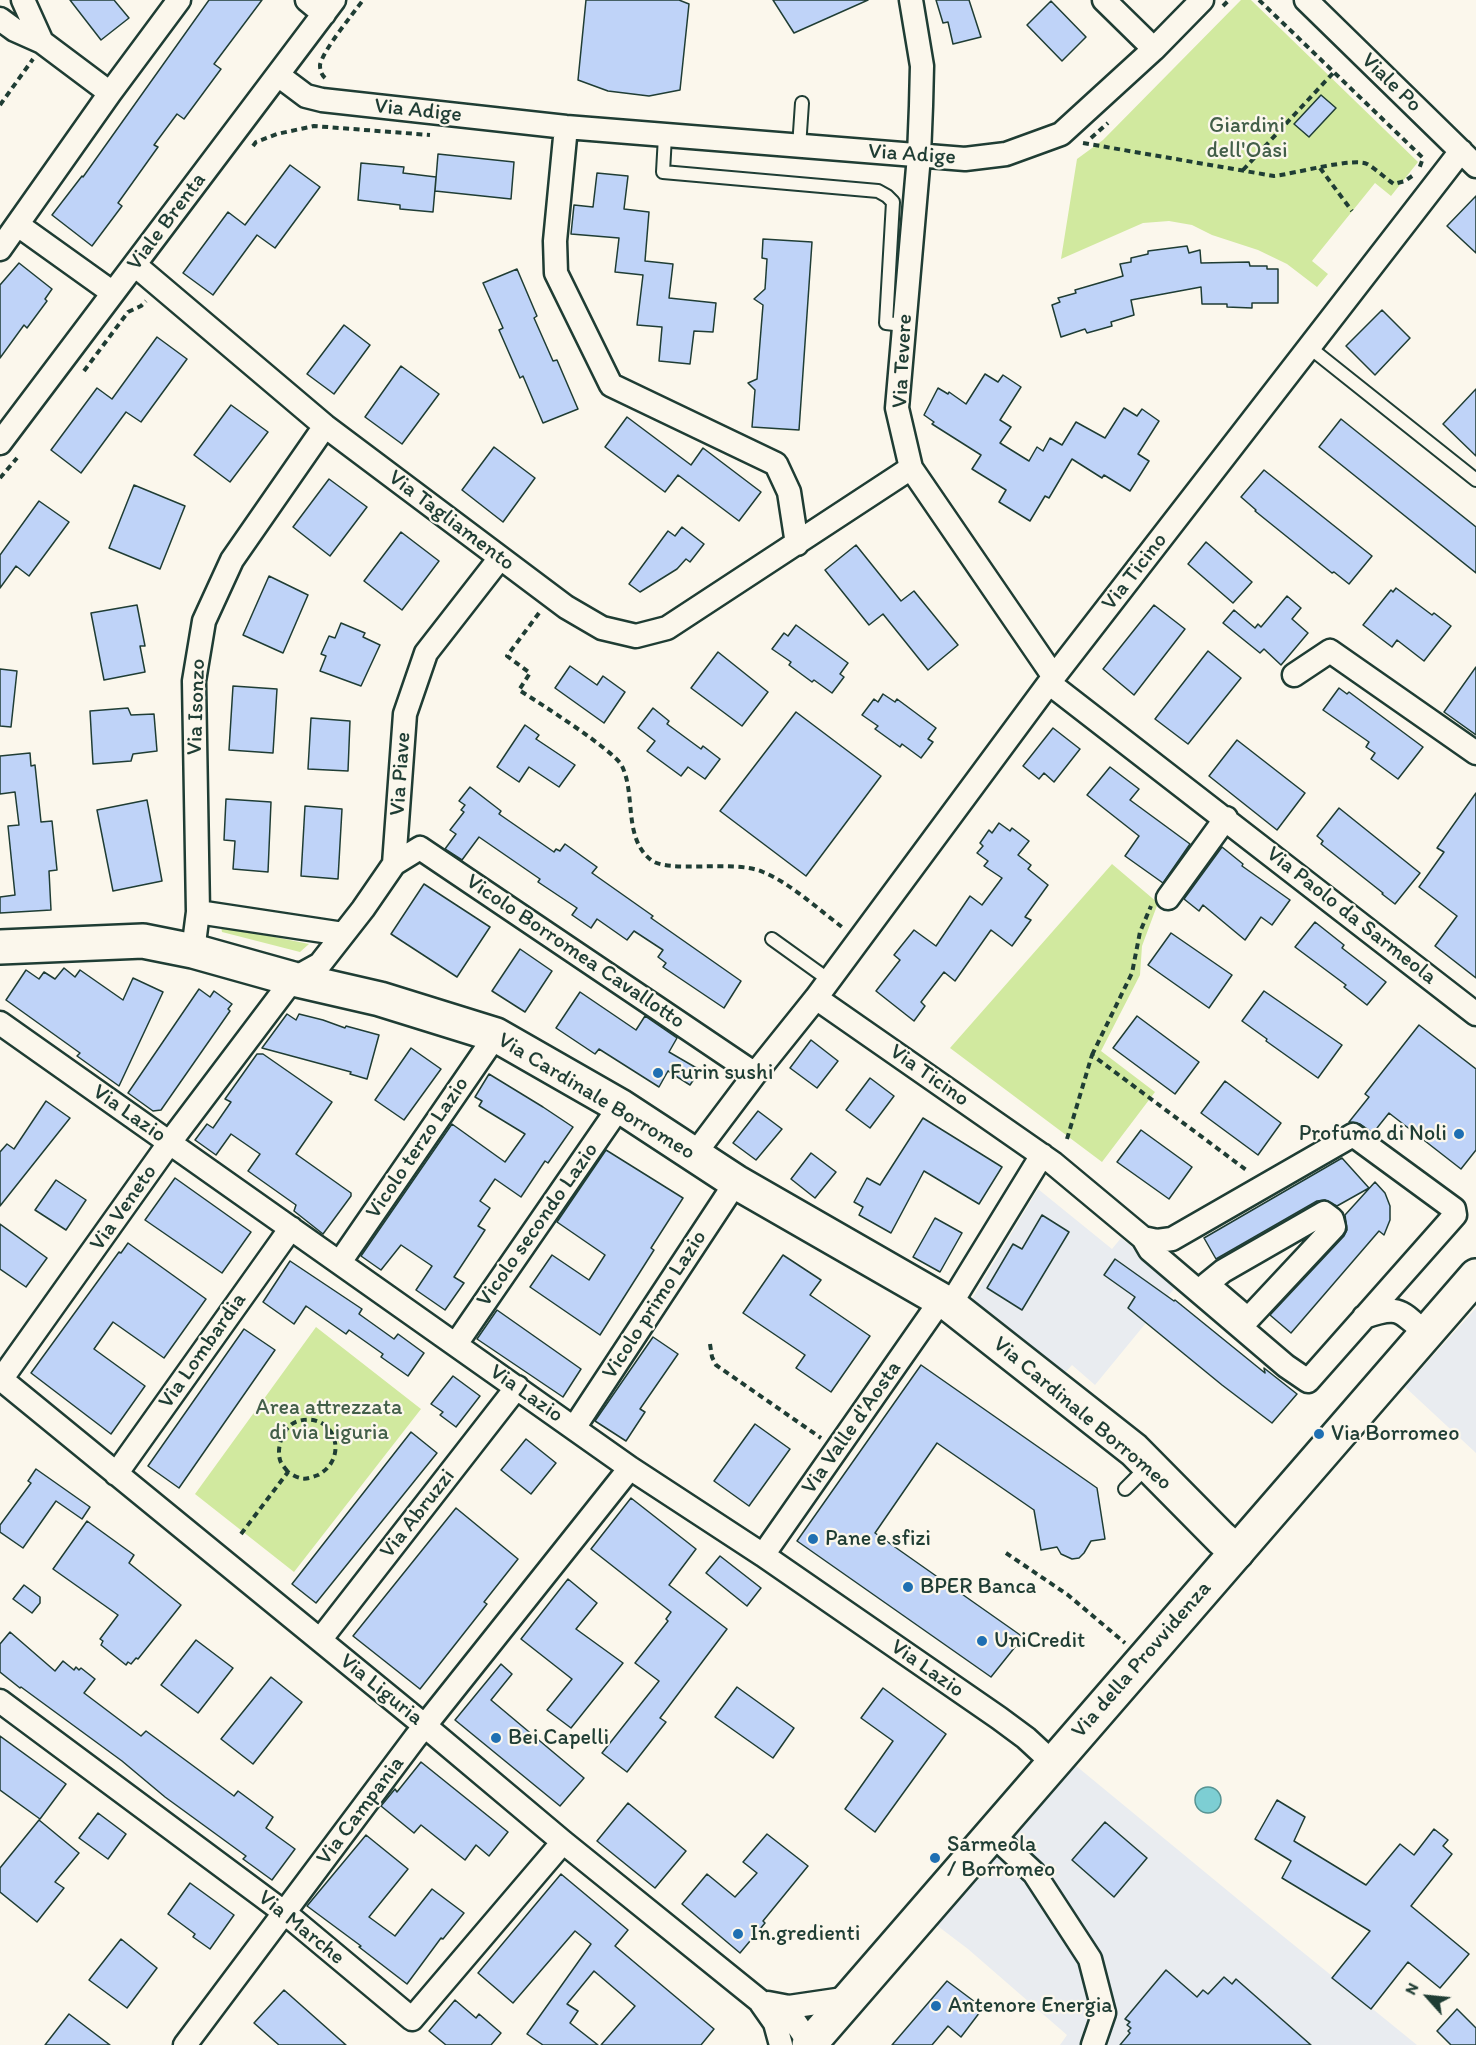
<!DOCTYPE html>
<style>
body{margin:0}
#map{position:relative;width:1476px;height:2045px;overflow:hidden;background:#fbf7ec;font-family:Itim,sans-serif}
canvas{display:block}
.north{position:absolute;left:1398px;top:1967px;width:60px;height:60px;-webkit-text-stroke:4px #fbf7ec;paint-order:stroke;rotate:297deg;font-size:16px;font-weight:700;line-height:24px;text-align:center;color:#1f3d34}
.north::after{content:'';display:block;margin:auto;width:21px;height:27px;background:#1f3d34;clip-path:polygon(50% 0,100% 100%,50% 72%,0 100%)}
</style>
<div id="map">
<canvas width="1476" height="2045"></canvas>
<div class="north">N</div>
</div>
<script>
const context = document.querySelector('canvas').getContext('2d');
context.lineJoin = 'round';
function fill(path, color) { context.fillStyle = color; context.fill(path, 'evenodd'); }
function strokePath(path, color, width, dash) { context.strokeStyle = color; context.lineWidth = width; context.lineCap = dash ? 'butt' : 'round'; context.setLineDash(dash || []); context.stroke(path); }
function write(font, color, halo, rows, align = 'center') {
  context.font = font + ' Itim,sans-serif'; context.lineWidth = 4.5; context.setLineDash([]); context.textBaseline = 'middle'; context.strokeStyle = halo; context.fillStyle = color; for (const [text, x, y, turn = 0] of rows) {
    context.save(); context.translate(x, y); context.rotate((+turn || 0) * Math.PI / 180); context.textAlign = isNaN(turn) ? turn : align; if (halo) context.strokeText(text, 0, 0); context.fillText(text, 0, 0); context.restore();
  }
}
fill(new Path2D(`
 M1038 1189 1112 1249 1121 1238 1178 1284 1095 1385 1072 1365 1064 1374 994 1315 972 1299Z
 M1476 1308V1453L1405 1387Z
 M1075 1765 1257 1915 1417 2045H1060L1067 2035 968 1949 935 1924Z`), '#e9ecf0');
fill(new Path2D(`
 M1241 0H1251L1418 162 1391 196 1375 183 1312 261 1328 274 1317 287 1287 264 1258 250 1212 235 1192 225 1169 221 1143 223 1061 259 1077 159 1103 140Z
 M1112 864 1158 903 1142 946 1140 975 1101 1051 1155 1092 1102 1162 950 1048Z
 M221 926 309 944 300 952 222 932Z
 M316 1327 421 1409 294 1572 195 1494Z`), '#d1e99f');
const water = new Path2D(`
 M1195 1800a13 13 0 1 1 26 0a13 13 0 1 1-26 0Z`);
fill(water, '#7dced3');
strokePath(water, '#579493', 1.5);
const building = new Path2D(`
 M70 0H114L129 18 101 40Z
 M209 0H262L214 64 221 69 184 119 177 114 154 145 158 147 118 203 122 206 92 246 52 215 82 176 83 177Z
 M586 0H679L689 4 680 90 649 96 608 91 578 80Z
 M773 0H868L794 33Z
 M936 0H969L981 37 953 44 948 22 943 23Z
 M1051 1 1086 37 1062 61 1027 25Z
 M1321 95 1336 108 1309 137 1294 124Z
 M438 154 514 162 511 199 435 191Z
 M361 163 404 167 403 173 436 177 433 212 400 209V205L358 200Z
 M290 165 320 187 275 248 257 235 213 295 183 273 228 212 245 225Z
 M597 173 628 176 624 209 649 212 645 261 673 264 669 298 716 303 713 332 694 331 690 364 659 361 662 327 637 325 643 275 615 272 619 238 571 234 574 205 593 207Z
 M1476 196V253L1447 226Z
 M763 239 812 242 799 430 752 427 755 390 748 383 757 379 763 305 754 299 765 289 767 259 762 258Z
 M1187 246 1189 253 1200 250 1201 263 1249 262 1250 266H1267V269H1278V303H1252V308L1227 307V304H1202L1201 287 1131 300 1134 315 1111 322 1112 326 1087 333 1085 329 1061 337 1052 305 1060 302 1058 298 1076 293 1075 290 1123 276 1120 264 1131 262V258L1148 254V251Z
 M19 263 52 289 45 299 47 301 27 328 24 325 0 358V285Z
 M517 269 537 316 534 318 553 361 557 360 578 409 543 423 523 376 520 378 499 330 503 328 483 283Z
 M1382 310 1410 338 1375 375 1346 346Z
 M344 325 370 345 334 394 307 374Z
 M157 337 187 359 141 422 126 412 81 473 51 450 97 388 112 399Z
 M401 366 439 394 402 444 365 417Z
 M985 374 998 382 1003 375 1021 387 1000 420 1011 427 1000 443 1029 461 1037 447 1043 451 1050 438 1062 445 1076 422 1105 438 1124 408 1137 416 1142 409 1159 421 1138 454 1149 461 1130 491 1104 475 1102 478 1072 459 1049 498 1045 496 1030 521 999 502 1006 490 972 469 981 455 932 424 934 422 924 415 938 388 948 394 949 392 966 404Z
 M1476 389V456L1443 424Z
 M231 405 268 432 230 482 194 455Z
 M627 417 691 465 703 448 761 492 739 521 678 475 665 492 605 447Z
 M1341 419 1476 527V573L1319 447Z
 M494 447 535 478 503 522 462 490Z
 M1264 470 1372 556 1349 584 1334 572 1332 573 1255 511 1256 510 1241 497Z
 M329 479 367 507 330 556 293 527Z
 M134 485 185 506 160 569 109 548Z
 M39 501 69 522 29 576 16 566 0 588V555Z
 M682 527 704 544 690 562 686 559 677 569 640 592 629 584 668 531 675 536Z
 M401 532 439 561 402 610 364 581Z
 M1206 542 1252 582 1233 603 1188 564Z
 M856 545 901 601 914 591 958 645 928 670 883 614 869 625 825 570Z
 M269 576 308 595 283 653 243 635Z
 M1396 588 1432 615 1434 613 1451 626 1424 661 1397 640 1392 647 1363 625 1391 590 1393 592Z
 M1287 596 1301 608 1292 619 1308 633 1281 665 1264 649 1260 653 1223 623 1234 610 1255 628 1258 624 1261 627Z
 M137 605 145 646H140L145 672 104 680 91 613Z
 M1154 605 1185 629 1134 695 1103 669Z
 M341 623 365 633 363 637 380 645 361 686 320 671 326 656 321 654 329 636 335 638Z
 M796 625 848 663 840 674 844 677 832 693 814 680 812 682 789 665 791 662 772 649 784 633 788 636Z
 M1208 651 1241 678 1188 744 1155 719Z
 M718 652 768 692 742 726 691 688Z
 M570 666 597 685 603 676 625 692 604 723 555 688Z
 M1476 667V735L1444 712Z
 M0 669 17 671 11 727 0 726Z
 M233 686 277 689 273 753 229 750Z
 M1339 688 1347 694 1349 692 1423 747 1398 779 1371 759 1375 753 1366 747 1369 742 1323 710Z
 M883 694 895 702 897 699 936 728 928 739 933 742 921 758 902 744 900 747 875 729 878 726 862 715 874 699 878 702Z
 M128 708 131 715 154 714 157 751 133 754 131 761 93 764 90 711Z
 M653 708 669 721 667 724 701 749 703 746 720 759 705 779 688 767 681 776 647 751 655 741 638 728Z
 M796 712 881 776 806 876 720 811Z
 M311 718 350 721 348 771 308 769Z
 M525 725 539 735 536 739 575 765 559 787 529 767 519 782 497 767Z
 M1053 728 1080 749 1054 782 1044 773 1039 779 1023 766Z
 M1237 740 1305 793 1277 830 1209 776Z
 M30 753 31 766 35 765 41 822 52 821 57 870 49 871 51 910 0 913V897L15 895 8 826 19 825 15 792 0 794V756Z
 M1110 767 1139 789 1130 800 1190 844 1163 883 1125 856 1139 836 1087 795Z
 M470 787 501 811 499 814 554 852 556 849 560 851 565 844 597 867 592 873 653 916 651 918 741 981 724 1008 663 967 666 963 658 957 663 950 634 931 627 940 597 919 591 928 572 915 577 908 538 882 540 879 479 837 462 860 445 849 456 834 450 830 464 812 461 810 465 805 459 801Z
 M1476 793V978L1435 946 1457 916 1419 887 1444 852 1437 848Z
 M226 799 271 802 268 872 233 869 235 841 224 840Z
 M147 800 162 881 113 891 97 810Z
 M305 806 342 809 338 879 301 876Z
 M1339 808 1420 873 1395 904 1382 894 1383 893 1321 844 1323 841 1317 836Z
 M999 823 1010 831 1012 828 1029 841 1018 855 1031 865 1028 869 1048 885 1025 917 1031 920 1012 946 991 930 955 981 944 972 921 1002 925 1006 914 1021 876 991 900 960 894 955 914 930 936 946 970 896 982 905 1002 878 984 866 988 861 977 853 983 846 980 843 989 830 992 833Z
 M1222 847 1243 864 1242 866 1290 900 1272 925 1261 917 1245 940 1203 905 1199 911 1184 899Z
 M424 884 490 927 457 977 391 934Z
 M1315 922 1344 945 1342 948 1386 982 1367 1005 1344 987 1346 985 1295 947Z
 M1171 933 1232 975 1209 1008 1148 965Z
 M520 949 552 971 525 1012 492 991Z
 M64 968 75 977 80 970 123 1000 133 978 163 992 119 1086 77 1056 80 1053 6 1000 26 970 39 979 44 972 55 979Z
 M199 989 210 997 214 991 232 1004 228 1009 230 1011 161 1110 153 1111 128 1093Z
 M1264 991 1342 1045 1318 1078 1266 1041 1267 1039 1242 1021Z
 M580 992 636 1030 645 1016 677 1038 669 1052 700 1070 690 1085 668 1071 659 1087 599 1049 595 1054 556 1028Z
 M287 1014 296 1020 299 1014 323 1020 345 1028 346 1026 379 1035 367 1079 350 1074 351 1072 262 1048Z
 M1137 1016 1199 1062 1175 1094 1113 1048Z
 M1419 1025 1476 1069V1150L1461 1169 1389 1113 1373 1133 1360 1124 1349 1122 1369 1097 1365 1094Z
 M811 1040 838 1061 817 1088 790 1068Z
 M411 1048 441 1069 404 1120 375 1100Z
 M257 1054H263L332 1102 296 1154 351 1193V1196L323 1234 294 1211 296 1205 248 1171 260 1154 231 1134 216 1155 195 1140 207 1124 213 1128 231 1102 225 1099Z
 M489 1074 543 1107 573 1127 548 1163 545 1161 521 1197 495 1179 480 1201 490 1208 478 1226 485 1230 454 1277 464 1283 445 1310 416 1290 432 1266 401 1245 381 1270 361 1256 452 1124 505 1162 525 1134 479 1106 482 1101 475 1097Z
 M870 1078 894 1096 870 1128 846 1110Z
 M1225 1081 1281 1123 1258 1155 1201 1113Z
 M46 1101 70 1118 0 1206V1152L7 1144 14 1149Z
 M758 1111 782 1129 756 1160 733 1143Z
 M923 1118 1002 1167 979 1204 924 1171 891 1233 859 1215 863 1207 854 1202 867 1178 880 1185Z
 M1141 1130 1192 1167 1169 1199 1117 1162Z
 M606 1150 683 1198 651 1248 654 1250 600 1335 530 1287 552 1255 589 1280 605 1255 557 1222Z
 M811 1153 836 1172 815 1198 791 1179Z
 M1342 1158 1369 1188 1337 1206 1325 1200 1317 1201 1216 1259 1204 1238Z
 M175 1178 251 1232 222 1273 145 1220Z
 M56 1180 86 1200 66 1230 35 1210Z
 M1375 1182 1385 1193 1390 1206V1220L1384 1235 1379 1231 1291 1333 1270 1315 1344 1236 1347 1230 1345 1215Z
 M1042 1215 1069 1232 1022 1310 987 1288 1013 1244 1022 1249Z
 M935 1218 962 1233 940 1272 913 1257Z
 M0 1224 47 1258 26 1287 0 1269Z
 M128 1243 206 1299 164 1358 113 1322 94 1349 145 1386 111 1434 31 1373 119 1252 121 1253Z
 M783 1255 821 1280 810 1295 870 1336 831 1392 796 1368 805 1355 743 1313Z
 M1115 1259 1174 1301 1175 1300 1265 1373 1264 1368 1297 1394 1272 1423 1222 1385 1128 1308 1135 1297 1104 1275Z
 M290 1261 362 1309 359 1314 394 1339 398 1334 424 1353 408 1376 381 1357 383 1354 349 1330 346 1334 306 1306 294 1324 263 1302Z
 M497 1310 581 1369 563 1397 477 1339Z
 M244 1329 275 1350 179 1488 148 1466Z
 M653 1337 678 1354 640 1409 645 1412 626 1441 595 1421Z
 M921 1365 1097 1488 1105 1539 1091 1541 1084 1553 1079 1558 1072 1559 1061 1554 1057 1547 1041 1550 1034 1510 937 1443 875 1533 1023 1637 991 1677 797 1541Z
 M453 1376 480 1396 456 1427 440 1415 443 1412 431 1404Z
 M755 1424 790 1449 749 1506 714 1481Z
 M411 1432 437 1453 316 1603 292 1584Z
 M526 1439 556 1463 531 1494 501 1470Z
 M36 1469 90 1507 82 1519 56 1501 23 1548 0 1532V1525L31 1483 28 1481Z
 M631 1498 696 1549 669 1585 727 1629 660 1718 666 1722 627 1772 602 1753 659 1681 635 1663 668 1621 666 1619 671 1612 591 1549Z
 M456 1508 518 1559 484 1602 487 1604 420 1689 353 1636Z
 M87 1521 134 1555 129 1563 181 1605 138 1659 136 1658 131 1664 128 1662 126 1665 101 1645 103 1641 100 1639 118 1615 53 1569Z
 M720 1556 761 1588 747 1606 706 1573Z
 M568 1579 597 1603 576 1629 623 1663 571 1728 547 1710 572 1679 521 1639Z
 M24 1585 40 1597V1603L32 1613 13 1599Z
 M10 1632 55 1671 63 1661 74 1670 76 1667 79 1670 81 1668 95 1679 84 1693 141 1736 146 1731 234 1796 238 1791 273 1817 266 1828 295 1849 272 1880 243 1859 246 1856 165 1797 122 1761 21 1687 20 1688 0 1672V1644Z
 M196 1640 233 1668 198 1713 161 1685Z
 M501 1664 512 1674 491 1700 584 1778 560 1806 455 1720Z
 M271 1677 302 1702 253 1764 221 1739Z
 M737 1687 794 1728 773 1758 715 1717Z
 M883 1688 946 1734 875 1832 845 1809 893 1741 861 1718Z
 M0 1736 66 1784 40 1819 0 1790Z
 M421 1762 508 1832 489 1856 476 1845 465 1860 421 1825 414 1833 381 1806 395 1789 397 1792Z
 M1277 1800 1305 1817 1294 1841 1366 1885 1400 1844 1414 1855 1434 1829 1448 1840 1443 1846 1452 1854 1411 1906 1469 1954 1440 1988 1408 1962 1371 2009 1332 1978 1370 1931 1282 1878 1291 1861 1255 1839Z
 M628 1803 686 1851 655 1888 597 1841Z
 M98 1813 126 1834 108 1859 79 1838Z
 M39 1820 79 1853 55 1882 64 1888 37 1922 0 1892V1868Z
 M1105 1822 1147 1858 1114 1897 1072 1860Z
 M767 1834 808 1866 763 1921 765 1923 740 1953 682 1904 707 1874 735 1897 757 1873 743 1862Z
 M366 1835 408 1869 369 1917 395 1936 432 1889 464 1913 443 1939 441 1938 407 1984 359 1947 361 1946 307 1906Z
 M561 1874 628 1930 615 1946 714 2029 701 2045H601L635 2006 594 1971 567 2004 578 2011 570 2023 598 2045H543L527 2034 591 1944 575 1931 513 2003 478 1973Z
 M190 1883 234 1915 210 1949 193 1937 195 1934 168 1914Z
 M121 1939 157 1968 127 2008 89 1980Z
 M1166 1970 1197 1997 1203 1990 1208 1994 1224 1977 1232 1984 1236 1979 1311 2045H1120L1130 2033 1128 2031 1131 2028 1127 2025 1130 2022 1125 2019Z
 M947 1981 983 2008 961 2037 948 2026 932 2045H892Z
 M284 1990 346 2045H279L254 2023Z
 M455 2000 476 2018 479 2014 501 2033 491 2045H446L429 2031Z
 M1457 2009 1476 2028V2045H1451L1437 2031Z
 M69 2014 110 2045H45Z`);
fill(building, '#bfd3f8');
strokePath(building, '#1f3d34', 1.5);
const lane = new Path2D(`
 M665 136 663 172 878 191 887 196 893 202 886 323 903 325
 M799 147 802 103
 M1309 347 1476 480
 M772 939 829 980
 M1125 1489 1147 1467`);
const street = new Path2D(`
 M23 0 42 42
 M307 0 324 14
 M911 0 922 66 921 106 919 156 897 408 911 468 1054 677
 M1104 0 1154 49
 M1306 0 1476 166
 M0 19 15 30 42 42 110 93
 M278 75 306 96 322 100 566 127 965 159 1006 154 1061 134 1154 49 1202 0
 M566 127 555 241 556 273 611 385 776 464 789 492 797 544
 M18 225 113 293
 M0 249 110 93 179 0
 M135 265 325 426 566 607 602 628 636 636 667 628 911 468
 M0 443 334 0
 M1294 675 1330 651 1476 753
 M1049 683 1476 1014
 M394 864 420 848 755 1074
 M1168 898 1226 818
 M198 912 343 934
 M193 951 198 912 194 681 204 621 232 560 325 426
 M816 998 1053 1163 1143 1238 1150 1250 1286 1366 1308 1381 1455 1215 1454 1209 1353 1135 1172 1239 1157 1241 1143 1238
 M0 1023 630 1468 763 1555 999 1718 1026 1738 1053 1763
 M694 1155 755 1074 816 998 1049 683 1461 151
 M1324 1213 1332 1219 1334 1227 1248 1319 1207 1284 1223 1271Z
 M340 1262 496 1035
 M950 1305 1042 1155
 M1364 1317C1399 1305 1400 1310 1426 1334
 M456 1344 620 1106
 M1 1379 425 1726 563 1842 761 2002 795 2022 810 2044
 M0 1381 170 1142 293 979 320 964 363 909 394 864 405 714 426 653 500 558
 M574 1428 736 1182
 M116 1474 291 1228
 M763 1555 941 1300
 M320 1640 517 1387
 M0 1701 285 1913 412 2019 563 1842
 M992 1834 1034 1873 1090 1959 1104 2013 1093 2045
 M761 2003 775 2023 781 2045
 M768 2003 789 2007 850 1998
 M185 2045 415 1738 630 1468`);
const secondary = new Path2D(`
 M0 947 143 941 193 951 293 979 380 999 496 1035 620 1106 736 1182 950 1305 1134 1450 1221 1538 1237 1552`);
const primary = new Path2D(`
 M809 2045 1476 1276`);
strokePath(lane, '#1f3d34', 16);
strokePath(street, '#1f3d34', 27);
strokePath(secondary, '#1f3d34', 38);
strokePath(primary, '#1f3d34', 38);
strokePath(new Path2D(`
 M1259 0 1423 158 1419 169
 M1223 6 1229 0
 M325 78C321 74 320 70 320 65 323 50 353 14 363 0
 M0 105 33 59
 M1091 138 1108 123
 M1083 143 1274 176C1293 174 1354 157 1367 164 1376 169 1385 178 1394 184L1405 181 1415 174
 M253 146 256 142 277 134 314 126 430 135
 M1320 168 1352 211
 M1243 170 1334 72
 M84 371 128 312 141 306 146 301
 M0 478 17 458
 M539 613 507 656 530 673 519 690C538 702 615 751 622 766 636 795 623 838 651 860 669 874 734 859 763 872 790 883 818 909 842 927
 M1092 1055 1132 973 1140 932 1151 906
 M1067 1139 1092 1055 1249 1172
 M710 1344 712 1357 716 1365 821 1438
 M241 1534 288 1472C291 1474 296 1477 300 1478 306 1480 313 1477 318 1475 350 1458 335 1411 298 1421 284 1425 276 1446 280 1460 281 1464 285 1468 288 1472
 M1006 1553 1068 1595 1125 1643`), '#1f3d34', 4, [6, 4.5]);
strokePath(lane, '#fbf7ec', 12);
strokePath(street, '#fbf7ec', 22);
strokePath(secondary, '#fbf7ec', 33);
strokePath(primary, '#fbf7ec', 33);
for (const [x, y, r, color] of [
 [658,1073,6,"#1f6fb2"],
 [1459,1134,6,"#1f6fb2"],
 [1319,1434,6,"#1f6fb2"],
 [813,1539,6,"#1f6fb2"],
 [908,1587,6,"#1f6fb2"],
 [982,1641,6,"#1f6fb2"],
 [496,1738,6,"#1f6fb2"],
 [935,1858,6,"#1f6fb2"],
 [738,1934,6,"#1f6fb2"],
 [936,2006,6,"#1f6fb2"]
]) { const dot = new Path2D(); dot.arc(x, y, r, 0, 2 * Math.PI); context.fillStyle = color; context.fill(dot); strokePath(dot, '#fbf7ec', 2); }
write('22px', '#1f3d34', '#fbf7ec', [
 ["Viale Po",1391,83,44],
 ["Via Adige",418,111,6],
 ["Via Adige",912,155,4],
 ["Viale Brenta",167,222,-53],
 ["Via Tevere",903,361,-87],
 ["Via Tagliamento",451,521,37],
 ["Via Ticino",1135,572,-52],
 ["Via Isonzo",197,707,-88],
 ["Via Piave",401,774,-86],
 ["Via Paolo da Sarmeola",1351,916,38],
 ["Vicolo Borromea Cavallotto",575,952,34],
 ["Via Ticino",929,1076,35],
 ["Via Cardinale Borromeo",596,1097,31],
 ["Via Lazio",129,1114,35],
 ["Vicolo terzo Lazio",418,1148,-56],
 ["Via Veneto",124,1208,-55],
 ["Vicolo secondo Lazio",538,1225,-55],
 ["Vicolo primo Lazio",655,1305,-57],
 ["Via Lombardia",203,1351,-55],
 ["Via Lazio",526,1394,35],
 ["Via Cardinale Borromeo",1082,1414,40],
 ["Via Valle d'Aosta",852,1428,-55],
 ["Via Abruzzi",418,1514,-52],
 ["Via della Provvidenza",1142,1660,-49],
 ["Via Lazio",927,1669,35],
 ["Via Liguria",381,1690,39],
 ["Via Campania",361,1811,-53],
 ["Via Marche",301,1928,39]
]);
write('22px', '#435f49', '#fbf7ec', [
 ["Giardini",1247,126],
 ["dell'Oasi",1247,151],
 ["Area attrezzata",329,1408],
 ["di via Liguria",329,1433]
]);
write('22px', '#1f3d34', '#fbf7ec', [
 ["Furin sushi",670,1073],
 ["Profumo di Noli",1447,1134,"right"],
 ["Via Borromeo",1331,1434],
 ["Pane e sfizi",825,1539],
 ["BPER Banca",920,1587],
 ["UniCredit",994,1641],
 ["Bei Capelli",508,1738],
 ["Sarmeola",947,1845],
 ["/ Borromeo",947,1870],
 ["In.gredienti",750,1934],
 ["Antenore Energia",948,2006]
], 'left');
</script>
